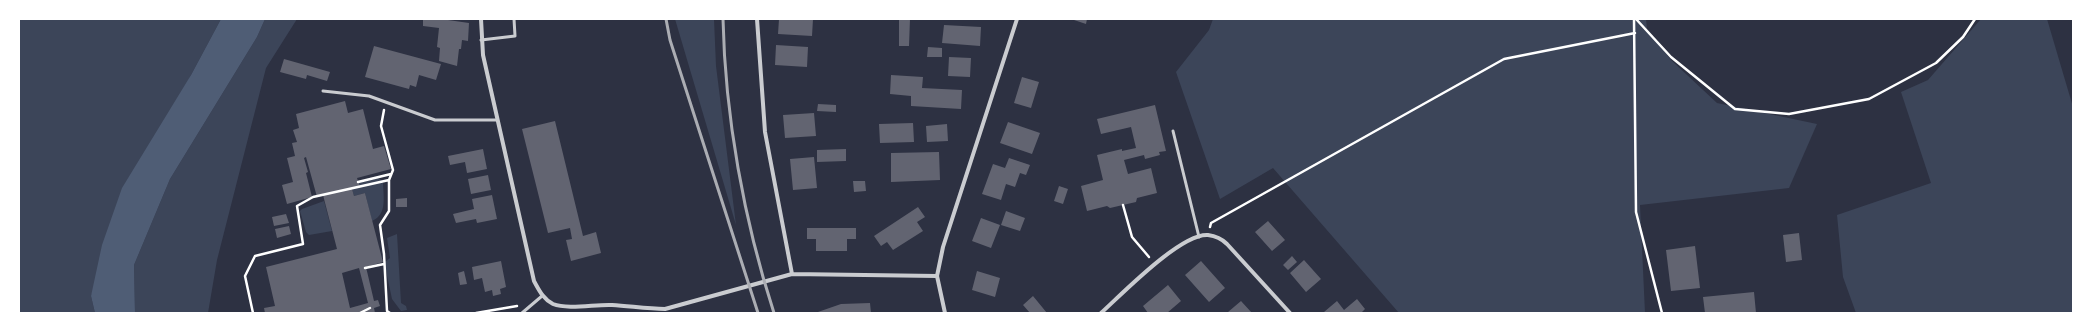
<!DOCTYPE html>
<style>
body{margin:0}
#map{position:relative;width:2092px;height:332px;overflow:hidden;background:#2d3142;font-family:Helvetica,sans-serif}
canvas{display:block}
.frame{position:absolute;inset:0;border:20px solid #fff;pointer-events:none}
</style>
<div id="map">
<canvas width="2092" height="332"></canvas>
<div class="frame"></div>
</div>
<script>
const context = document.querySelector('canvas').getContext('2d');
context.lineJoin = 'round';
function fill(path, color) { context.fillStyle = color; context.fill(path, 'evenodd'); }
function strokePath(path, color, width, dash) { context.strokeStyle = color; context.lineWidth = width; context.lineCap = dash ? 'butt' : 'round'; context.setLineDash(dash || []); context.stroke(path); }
fill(new Path2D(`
 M19 19H221L191 75 91 296 95 313H19Z
 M265 19H297L266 68 217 260 208 313H135L134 265 170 179 257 37Z
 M675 19H714L716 66 736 225Z
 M1213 19H1646L1647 29 1671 60 1717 103 1817 124 1789 188 1640 205 1645 313H1399L1273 168 1220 199 1176 72 1209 30Z
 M1981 19H2047L2073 107V313H1856L1843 277 1837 215 1931 183 1901 92 1928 80Z
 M378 178 383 181C383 196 388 214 372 221L365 193 354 196 352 189 359 183Z
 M324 201 332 231 309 235 306 232 300 211 302 209Z
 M397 234 401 303 406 306 407 310 401 311 392 299 385 266V262L390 258 387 238Z`), '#3c4559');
fill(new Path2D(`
 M221 19H265L257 37 170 179 134 265 135 313H95L91 296 102 245 122 188 191 75Z`), '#4f5d75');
fill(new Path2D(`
 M423 19H441L469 23 468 41 462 40 461 49H459L457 66 439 61 440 48 437 47 439 28 423 26Z
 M779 19H813L812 36 778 34Z
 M899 19H910L909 46H899Z
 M1071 19H1087L1086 24Z
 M944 25 981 27 980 46 942 43Z
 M776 45 808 47 807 67 775 65Z
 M374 46 441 64 436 80 419 75 416 87 410 85 409 89 365 77Z
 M928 47 942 48V57H927Z
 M949 57 971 58 970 77 948 76Z
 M284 59 330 72 327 81 307 75 306 79 280 72Z
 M891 75 923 77 922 88 962 90 961 109 911 106V96L890 94Z
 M1022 77 1039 82 1031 108 1014 103Z
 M345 101 348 113 363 109 373 149 384 146 391 169 357 178 360 187 352 189 354 196 365 193 383 262 366 267 374 301 378 300 380 306 374 308 375 313H265L264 308 275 306 266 267 337 249 323 195 317 197 306 157 304 158 308 172 306 173 312 197 287 204 282 185 293 182 287 158 295 156 292 143 297 142 293 130 299 128 296 114ZM359 268 368 303 350 308 342 273Z
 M818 104 836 105V112L817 111Z
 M1155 105 1166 151 1159 152 1160 155 1145 159 1144 155 1124 160 1128 174 1151 168 1157 193 1137 198 1136 202 1110 208 1107 206 1087 211 1081 186 1103 180 1097 155 1122 149V151L1136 148 1131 127 1101 134 1097 119Z
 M814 113 816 136 785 138 783 115Z
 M555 121 583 236 596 232 601 253 571 261 566 240 572 239 570 228 548 233 522 129Z
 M1008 122 1040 133 1032 154 1000 143Z
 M913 123 914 142 880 143 879 124Z
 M947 124 948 141 927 142 926 126Z
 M483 149 487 169 467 173 465 162 450 165 448 156Z
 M846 149V161L817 162V150Z
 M939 152 940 180 891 182V153Z
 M814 157 817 188 793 190 790 159Z
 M1009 158 1030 165 1026 175 1020 173 1015 187 1006 184 1001 200 982 194 993 164 1005 168Z
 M488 175 491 190 471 194 468 179Z
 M853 181H865L866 191 854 192Z
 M1059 186 1068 189 1063 204 1054 201Z
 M492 195 497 219 477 223 476 219 456 223 453 214 474 209 472 199Z
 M407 198V207H396V199Z
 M918 207 925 217 917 222 923 231 893 250 887 242 881 246 874 236Z
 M1006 211 1025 218 1020 231 1001 225Z
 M286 214 289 223 274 226 272 217Z
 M981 218 1000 225 991 248 972 241Z
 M1268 221 1285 240 1272 251 1255 232Z
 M289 226 291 234 277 238 275 229Z
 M807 228H856V239H847V251H816V239H807Z
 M1799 233 1802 260 1786 262 1783 235Z
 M1695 246 1700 288 1671 291 1666 250Z
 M1292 256 1297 262 1288 270 1283 265Z
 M1304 260 1321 279 1306 292 1290 273Z
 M501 261 506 287 500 289 501 294 493 296 492 290 485 292 482 278 474 280 472 267Z
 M1201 261 1225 288 1209 302 1185 275Z
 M464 271 467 284 460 285 458 273Z
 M977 271 1000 278 995 297 972 290Z
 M1168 285 1181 301 1167 313H1148L1143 306Z
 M1754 292 1756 313H1705L1703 297Z
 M1033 296 1047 313H1030L1023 305Z
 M1357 299 1365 309 1361 313 1324 312 1337 301 1344 310Z
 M1241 301 1252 313H1229L1228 312Z
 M870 303 871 313H815L841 304Z`), '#626471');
strokePath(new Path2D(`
 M1634 19 1636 212 1662 313
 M1636 19 1671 57 1735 109 1789 114 1869 99 1936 63 1963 37 1975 19
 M384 110 381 126 393 170 389 180V211L380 225 384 254 387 311 390 313
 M358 182 391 174
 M1123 205 1132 237 1149 257
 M1210 227 1211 223 1504 59 1635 33
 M365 268 384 264
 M253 313 245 276 255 256 303 244 297 206 313 197 389 180
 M360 313 370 308
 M476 313 517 306`), '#fff', 2.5);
strokePath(new Path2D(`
 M481 40 515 36 514 19
 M323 91 369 96 435 120H497
 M1173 131 1199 237
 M522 313 542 296`), '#caccd0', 3);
strokePath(new Path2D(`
 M481 19 483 55 534 281C539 290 543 299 553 304 568 310 596 304 612 305 630 306 647 309 665 309L792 274 937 276
 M757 19 765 132 792 274
 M945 313 937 276 943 247 1017 19
 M1101 313C1122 294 1181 233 1208 235 1216 236 1222 239 1227 244L1290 313`), '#caccd0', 4);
strokePath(new Path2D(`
 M666 19 670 40 758 313
 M723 19C725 116 744 221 774 313`), '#abadb3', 3);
</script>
